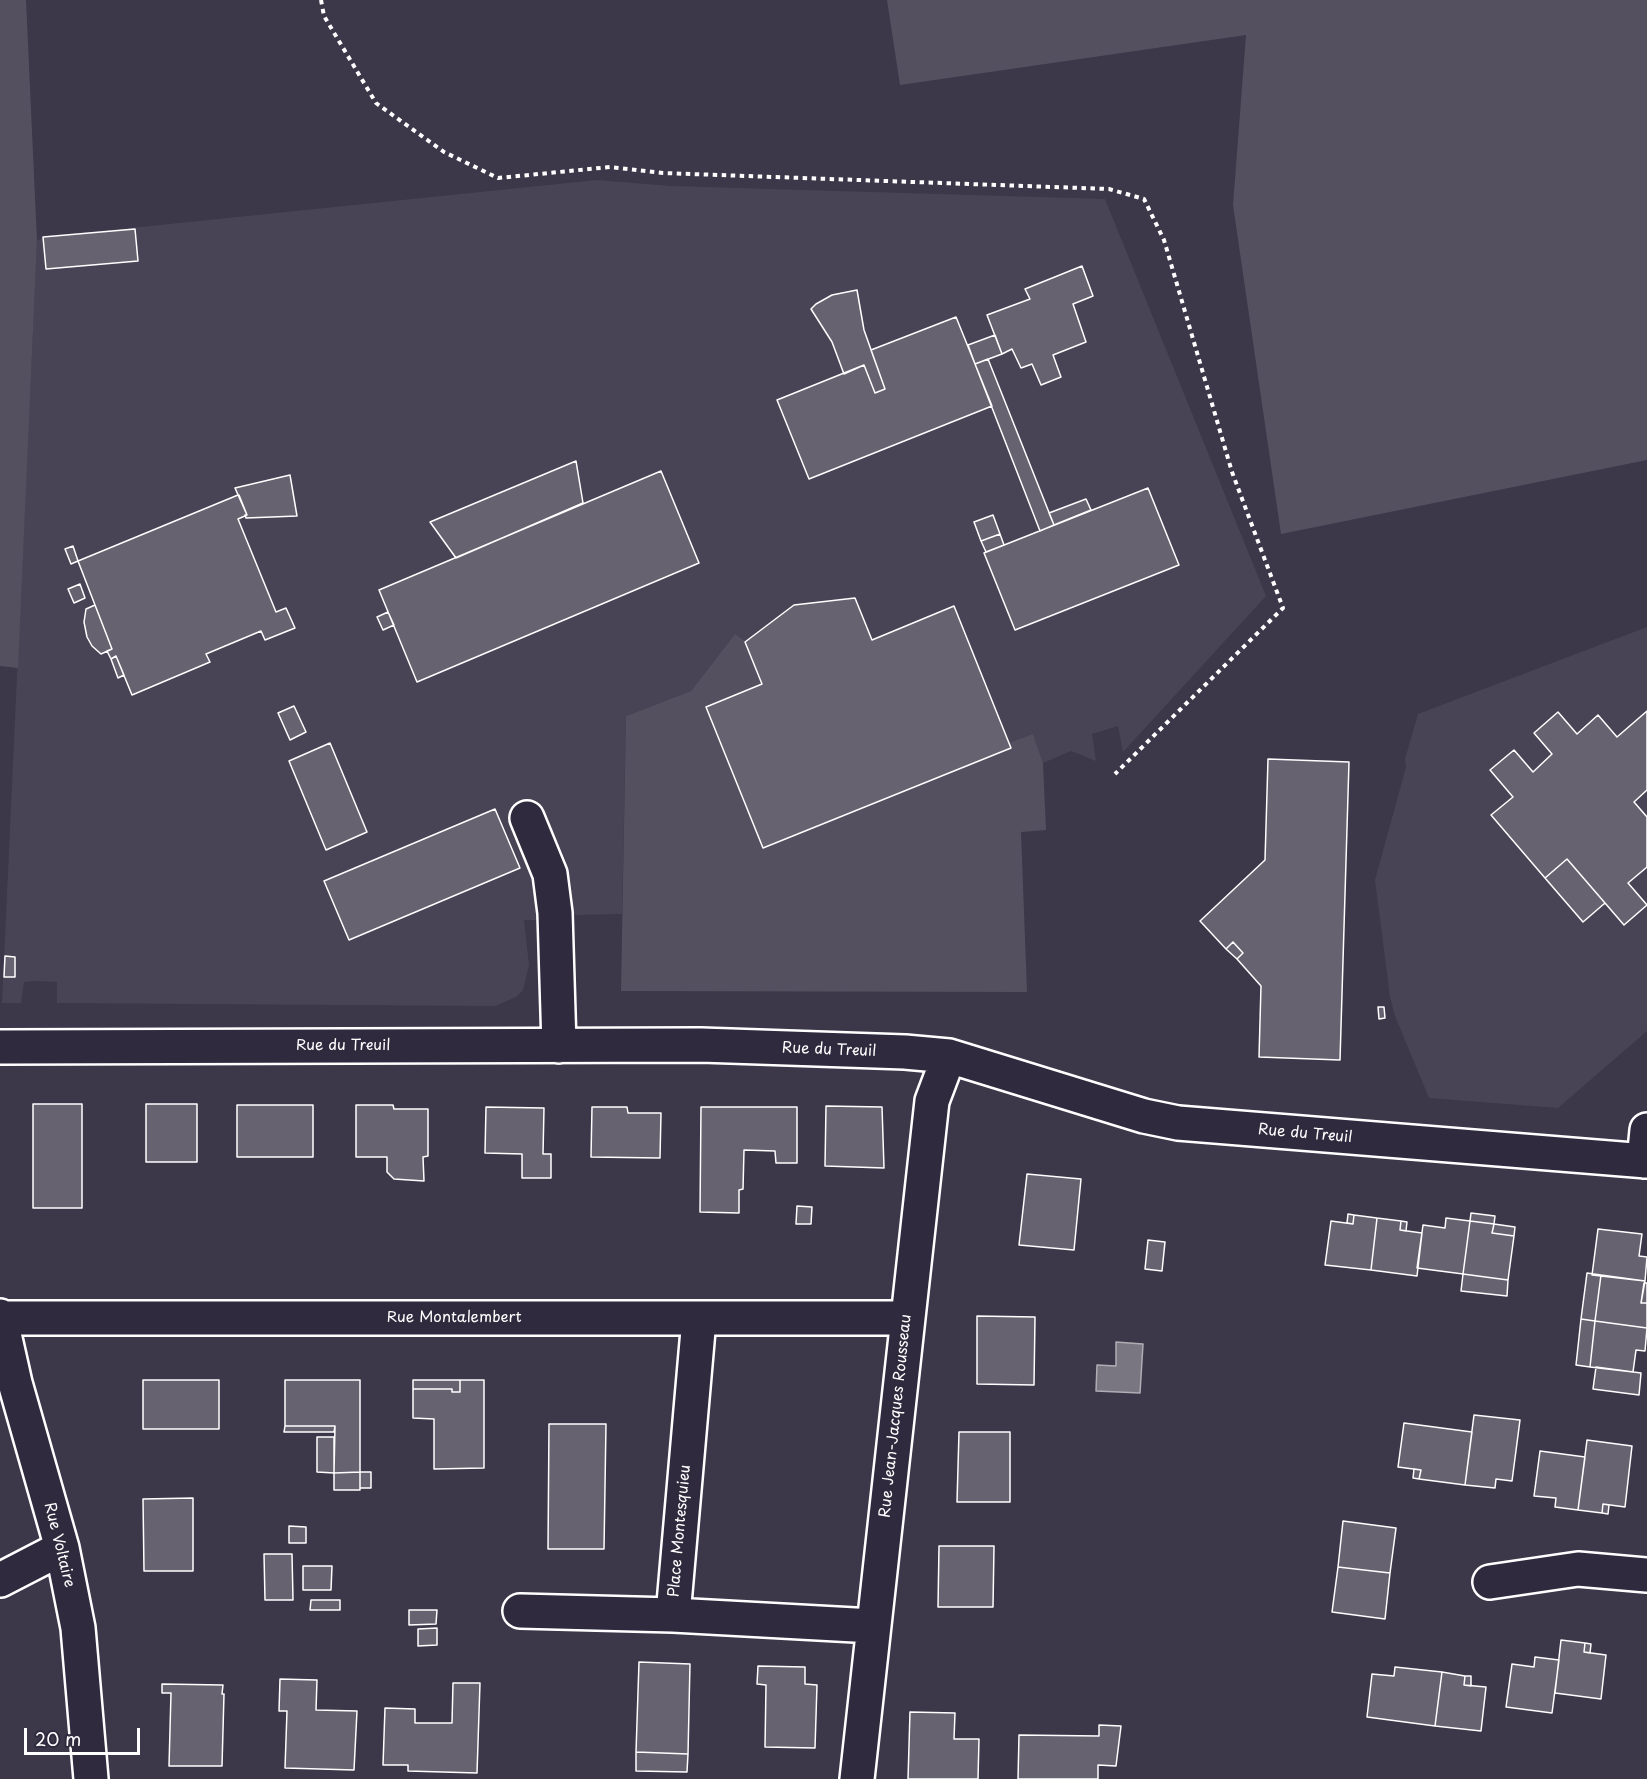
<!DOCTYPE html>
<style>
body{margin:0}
#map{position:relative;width:1647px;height:1779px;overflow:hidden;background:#3c3749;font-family:"Playpen Sans",sans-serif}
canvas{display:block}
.scale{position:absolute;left:24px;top:1728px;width:116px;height:27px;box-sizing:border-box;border:3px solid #fff;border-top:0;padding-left:8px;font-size:18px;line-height:21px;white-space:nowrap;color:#fff;-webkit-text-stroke:4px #2f2a3d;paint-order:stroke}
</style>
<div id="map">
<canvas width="1647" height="1779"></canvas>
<div class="scale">20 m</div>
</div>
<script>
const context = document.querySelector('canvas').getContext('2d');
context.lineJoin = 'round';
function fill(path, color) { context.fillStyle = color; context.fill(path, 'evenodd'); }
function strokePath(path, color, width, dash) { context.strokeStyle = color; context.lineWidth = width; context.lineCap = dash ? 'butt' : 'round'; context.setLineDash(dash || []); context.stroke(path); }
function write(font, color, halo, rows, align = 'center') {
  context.font = font + ' "Playpen Sans",sans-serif'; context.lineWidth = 4.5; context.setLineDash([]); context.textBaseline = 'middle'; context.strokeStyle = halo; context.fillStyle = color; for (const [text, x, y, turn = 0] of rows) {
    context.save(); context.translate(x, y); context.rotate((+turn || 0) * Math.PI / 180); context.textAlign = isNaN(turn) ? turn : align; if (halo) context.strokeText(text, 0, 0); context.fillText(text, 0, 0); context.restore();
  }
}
fill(new Path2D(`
 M597 180 670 186 1105 199 1266 596 1123 752 1118 726 1092 734 1096 761 1071 751 1043 763 1033 734 1010 744 954 607 872 640 745 642 735 634 691 691 626 716 622 914 574 915 571 886 566 861 545 813 512 825 533 880 540 920H524L529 965 523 990 516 997 495 1006 57 1003V982L38 981 24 982 21 1003H2L37 241 43 237Z
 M1647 627V1031L1558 1108 1429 1098 1395 1016 1390 997 1375 880 1406 767 1405 759 1418 714Z`), '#494455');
fill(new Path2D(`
 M0 0H26L37 241 18 668 0 666Z
 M887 0H1647V460L1281 534 1233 205 1246 35 900 85Z
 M855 598 872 640 954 606 1009 743 1033 734 1043 763 1046 830 1021 832 1027 992 621 991 626 716 691 691 735 634 746 642 794 605Z`), '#555060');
const water = new Path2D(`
 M1116 1342 1143 1344 1140 1393 1096 1391 1097 1365 1116 1366Z`);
fill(water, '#797682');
strokePath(water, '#afadb4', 1.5);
const building = new Path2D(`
 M135 229 138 261 46 269 43 237Z
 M1082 266 1093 296 1073 304 1086 342 1053 355 1061 377 1041 385 1032 364 1021 368 1012 349 1002 354 987 315 1030 299 1025 289Z
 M857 290 864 330 885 389 875 393 864 365 844 374 832 342 811 309 816 304 832 295Z
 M956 317 992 406 809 479 777 400 864 365 875 393 885 389 871 350Z
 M995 335 1002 354 975 364 968 345Z
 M988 359 1054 525 1040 531 975 364Z
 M576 461 583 503 456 558 430 522Z
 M661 471 699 563 417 682 379 590Z
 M290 475 297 516 246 518 245 515H247L235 488Z
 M1148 488 1179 565 1015 630 984 553Z
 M238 495H239L247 515 238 519 276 612 286 608 295 628 265 640 261 631 206 654 210 662 132 695 116 656 111 659 107 651 112 649 78 561Z
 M1086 499 1091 510 1054 525 1049 513Z
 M993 515 1000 534 981 541 974 522Z
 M1000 534 1004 545 986 552 981 541Z
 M73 546 78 561 71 564 65 549Z
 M80 584 85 598 74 603 68 589Z
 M855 598 872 640 954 606 1011 748 763 848 706 707 762 684 745 642 794 605Z
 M95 605 112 649 101 654 92 646 87 637 84 622 86 609Z
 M388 612 394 625 383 630 377 617Z
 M116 656 124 675 118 678 111 659Z
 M294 706 306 732 290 740 278 713Z
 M1647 711V790L1634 802 1647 817V867L1628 883 1647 905 1624 925 1567 859 1545 878 1491 815 1513 797 1490 770 1514 750 1533 772 1552 754 1534 733 1558 712 1577 734 1598 715 1617 737Z
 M330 743 367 832 326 850 289 761Z
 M1268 759 1349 762 1340 1060 1259 1057 1261 986 1237 959 1243 953 1233 942 1226 949 1200 921 1265 860Z
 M495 809 520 868 349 940 324 881Z
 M1567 859 1605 903 1583 922 1545 878Z
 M1233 942 1243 953 1237 959 1226 949Z
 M5 956 15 957V977H4Z
 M1378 1007H1384L1385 1018 1379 1019Z
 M33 1104H82V1208H33Z
 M146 1104H197V1162H146Z
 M237 1105H313V1157H237Z
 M356 1105H393L394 1109H428V1156L423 1157 424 1181 394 1179 387 1172V1157H356Z
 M826 1106 882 1107 884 1168 825 1166Z
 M486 1107 544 1108 543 1154H551V1178H522V1154L485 1153Z
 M592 1107H627L628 1113H661L660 1158 591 1157Z
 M701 1107H797V1163H776L775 1151 744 1150 743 1189 739 1190V1213L700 1212Z
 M1027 1174 1081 1179 1074 1250 1019 1245Z
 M797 1206 812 1207 811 1224H796Z
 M1471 1213 1495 1216 1494 1224 1470 1221Z
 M1348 1214 1354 1215 1353 1224 1347 1223Z
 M1354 1215 1377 1218 1371 1270 1325 1265 1331 1221 1353 1224Z
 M1377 1218 1401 1221 1400 1230 1422 1233 1417 1276 1371 1270Z
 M1446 1218 1470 1221 1463 1274 1417 1268 1423 1225 1445 1228Z
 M1401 1221 1407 1222 1406 1231 1400 1230Z
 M1470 1221 1494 1224 1492 1233 1514 1236 1508 1280 1463 1274Z
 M1494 1224 1515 1227 1514 1236 1492 1233Z
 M1598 1229 1642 1234 1639 1256 1647 1257 1645 1281 1592 1275Z
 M1148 1240 1165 1242 1162 1271 1145 1269Z
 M1587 1273 1601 1275 1595 1321 1581 1319Z
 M1463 1274 1508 1280 1507 1296 1461 1291Z
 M1601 1275 1645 1281 1641 1303H1647V1328L1595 1321Z
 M1644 1283H1647V1303H1641Z
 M977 1316 1035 1317 1034 1385 977 1384Z
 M1581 1319 1595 1321 1590 1367 1576 1365Z
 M1595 1321 1647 1328 1645 1351 1636 1350 1633 1372 1590 1367Z
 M1596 1367 1641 1373 1639 1395 1593 1389Z
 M143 1380H219V1429H143Z
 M285 1380H360V1472L334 1473 335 1426H285Z
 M413 1380H460V1392H452V1389H413Z
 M460 1380H484V1468L434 1469V1419L413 1418V1389H452V1392H460Z
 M1474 1415 1520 1420 1512 1481 1496 1479 1495 1488 1465 1485Z
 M1404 1423 1472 1432 1465 1485 1419 1479 1421 1470 1398 1467Z
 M549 1424H606L604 1549H548Z
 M285 1426H335L334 1432H284Z
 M959 1432H1010V1502H957Z
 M317 1437H334V1473L317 1472Z
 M1587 1440 1632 1446 1625 1507 1603 1504 1602 1513 1578 1510Z
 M1540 1451 1585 1457 1578 1510 1555 1507 1556 1498 1534 1496Z
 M1414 1469 1421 1470 1419 1479 1413 1478Z
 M360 1472V1490H334V1473Z
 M360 1472H371V1488H360Z
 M193 1498V1571H144L143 1499Z
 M1603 1504 1609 1505 1608 1514 1602 1513Z
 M1343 1521 1396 1528 1390 1573 1338 1567Z
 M289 1526 306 1527V1543H289Z
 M939 1546H994L993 1607H938Z
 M264 1554H292L293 1600H265Z
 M303 1566H332L331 1590H303Z
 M1338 1567 1390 1573 1385 1619 1332 1612Z
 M311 1600H340V1610H310Z
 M409 1610H437L436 1624 409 1625Z
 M437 1628V1645L418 1646V1629Z
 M1561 1640 1585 1643 1584 1652 1606 1655 1601 1699 1555 1693Z
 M1585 1643 1591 1644 1590 1653 1584 1652Z
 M1535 1657 1559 1660 1552 1713 1506 1707 1512 1664 1534 1667Z
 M639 1662 690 1664 688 1754 636 1752Z
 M758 1666 805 1667V1684L817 1685 815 1748 765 1747 766 1685 757 1684Z
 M1395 1667 1442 1672 1435 1726 1367 1717 1372 1674 1394 1676Z
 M1442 1672 1465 1676 1464 1685 1486 1687 1481 1731 1435 1726Z
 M1465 1676H1471V1686L1464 1685Z
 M280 1679 317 1680 316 1710 357 1711 354 1770 285 1768 287 1711H279Z
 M453 1683H480L477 1773 408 1771V1765H383L385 1708 415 1709V1723H452Z
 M162 1684 223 1685 222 1694H224L222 1766H169L171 1693H162Z
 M910 1712 955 1713 954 1739H979L978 1779H908Z
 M1099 1725 1121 1726 1116 1766 1098 1765V1779H1018L1019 1735 1099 1736Z
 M636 1752 688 1754 687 1772 636 1771Z`);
fill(building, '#666270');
strokePath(building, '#fff', 1.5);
const minor = new Path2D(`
 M527 818 550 874 555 913 559 1046
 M0 1047 701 1045 905 1052 949 1056 1144 1116 1178 1123 1647 1161
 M1644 1161 1647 1130
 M0 1316 15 1383 62 1548 78 1628 91 1779
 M0 1318H907
 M699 1319 673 1615 873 1626
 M0 1580 62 1548
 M1490 1582 1578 1569 1647 1575
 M520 1611 673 1615
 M857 1779 932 1101 949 1056`);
strokePath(minor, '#fff', 38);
strokePath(new Path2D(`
 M321 0 324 16 376 103 444 152 498 178 610 167 663 173 1109 189 1144 199 1164 240 1232 472 1283 608 1115 774`), '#fff', 4, [4.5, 4.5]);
strokePath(minor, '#2f2a3d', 33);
write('15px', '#fff', '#2f2a3d', [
 ["Rue du Treuil",343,1046],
 ["Rue du Treuil",829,1050,2],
 ["Rue du Treuil",1305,1134,5],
 ["Rue Montalembert",454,1318],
 ["Rue Jean-Jacques Rousseau",896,1416,-84],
 ["Place Montesquieu",680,1531,-85],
 ["Rue Voltaire",59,1545,76]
]);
</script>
